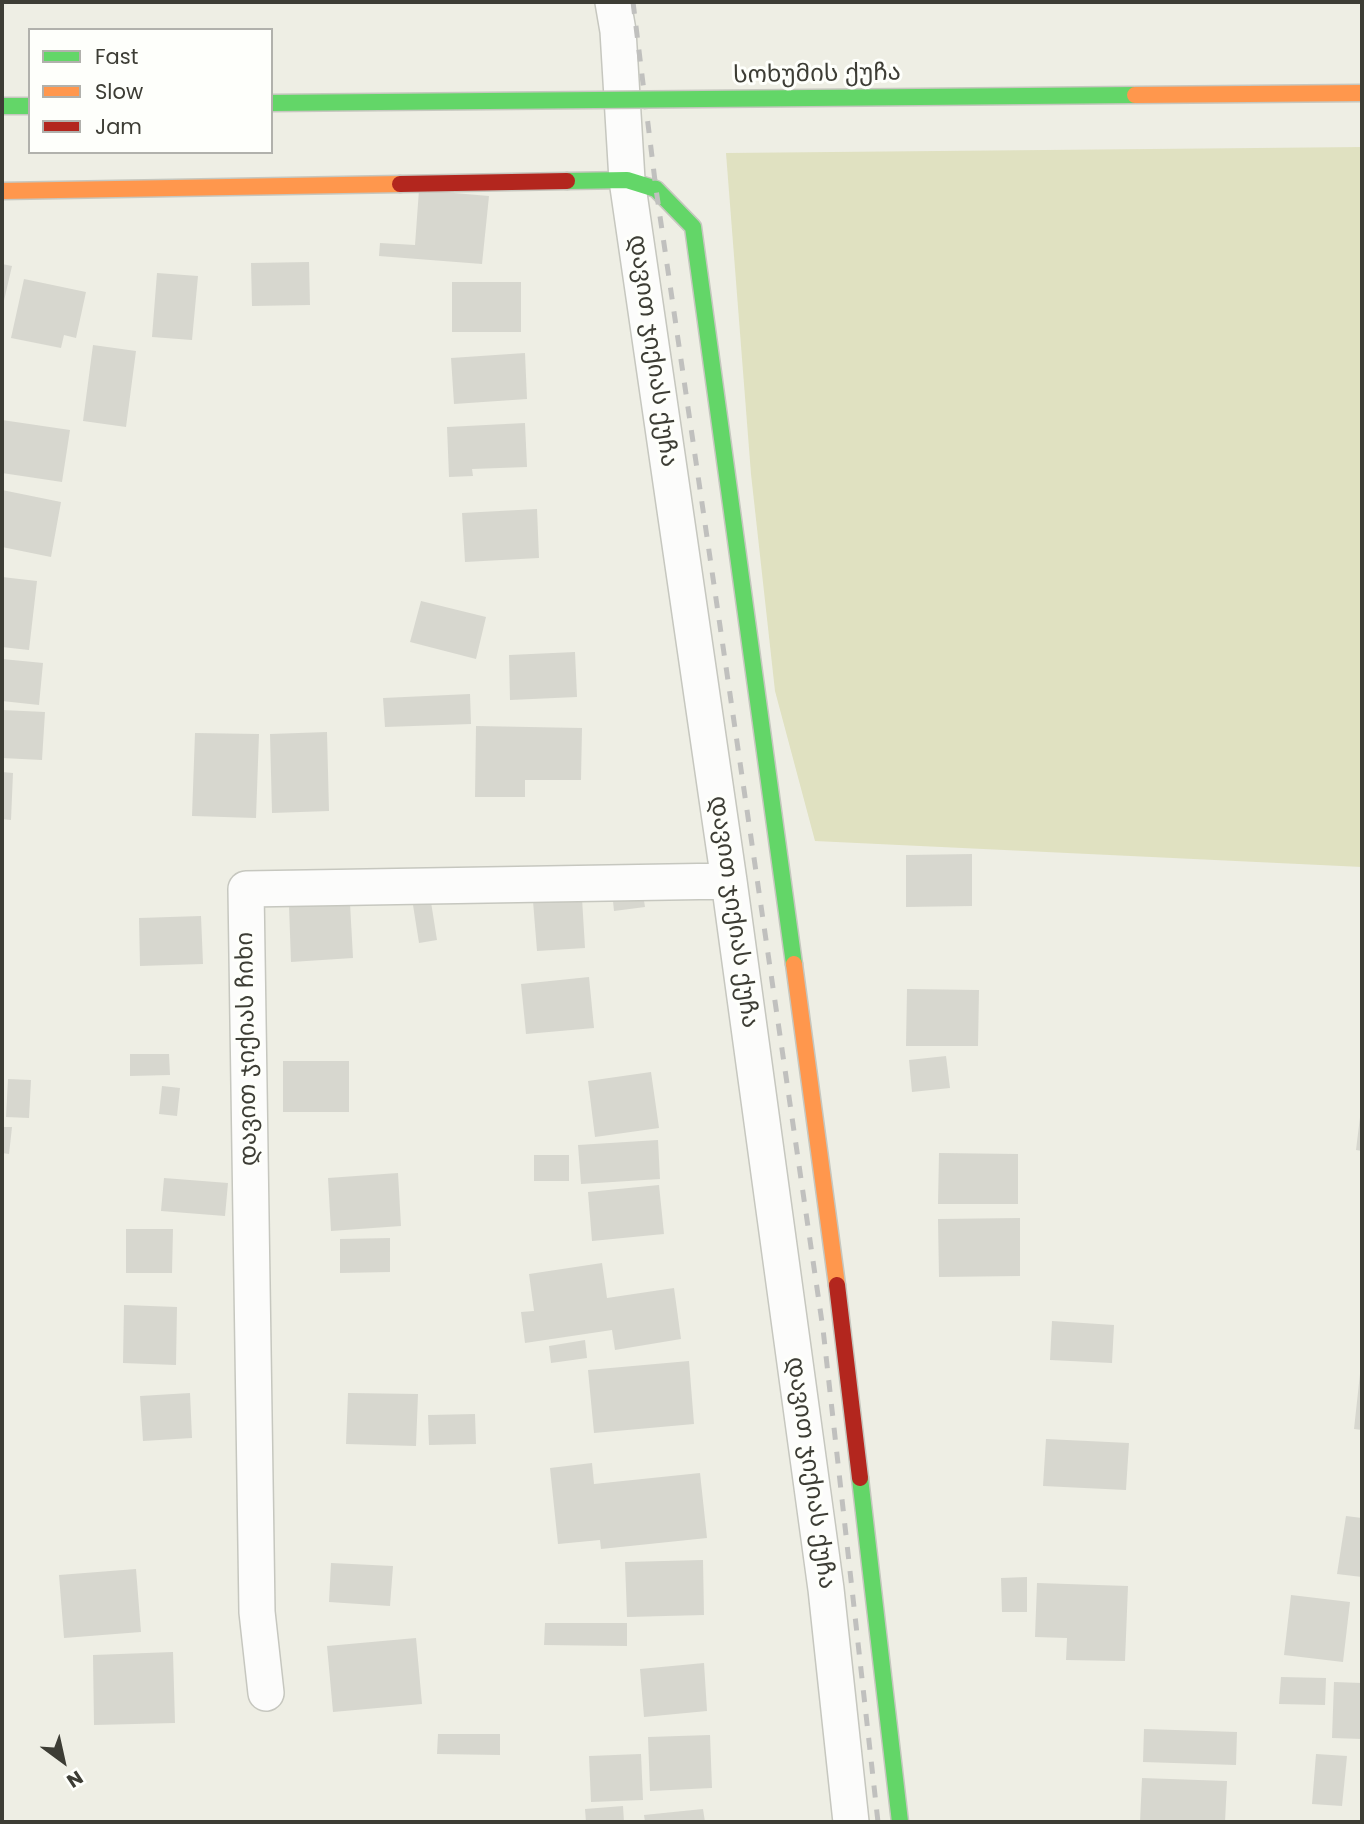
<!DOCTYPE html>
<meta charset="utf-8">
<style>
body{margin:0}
#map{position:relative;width:1364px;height:1824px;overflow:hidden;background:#eeeee4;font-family:Poppins,sans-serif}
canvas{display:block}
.frame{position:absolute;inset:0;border:4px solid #3d3d35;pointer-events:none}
.legend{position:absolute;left:28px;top:28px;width:245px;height:126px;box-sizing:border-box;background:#fefffb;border:2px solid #b1b1ac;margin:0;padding:9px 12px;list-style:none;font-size:21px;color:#3d3d35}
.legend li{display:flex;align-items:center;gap:14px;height:35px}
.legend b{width:35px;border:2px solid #b1b1ac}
.north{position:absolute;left:28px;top:1726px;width:70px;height:70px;-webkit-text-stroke:5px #fefffb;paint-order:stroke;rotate:147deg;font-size:19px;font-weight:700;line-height:28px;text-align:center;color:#3d3d35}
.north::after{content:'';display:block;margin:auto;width:24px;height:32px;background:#3d3d35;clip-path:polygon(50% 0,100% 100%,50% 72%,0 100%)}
</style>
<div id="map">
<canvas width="1364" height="1824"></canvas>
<div class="frame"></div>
<ul class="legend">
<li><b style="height:9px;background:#63d668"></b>Fast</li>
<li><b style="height:9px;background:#ff974d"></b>Slow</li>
<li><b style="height:9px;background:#b3261e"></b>Jam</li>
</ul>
<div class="north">N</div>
</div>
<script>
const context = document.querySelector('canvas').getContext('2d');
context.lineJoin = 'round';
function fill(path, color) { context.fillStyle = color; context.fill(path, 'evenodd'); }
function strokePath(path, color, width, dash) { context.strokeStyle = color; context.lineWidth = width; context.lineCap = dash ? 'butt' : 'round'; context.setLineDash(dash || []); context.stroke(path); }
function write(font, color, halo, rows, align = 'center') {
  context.font = font + ' Poppins,"Noto Sans Georgian",sans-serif'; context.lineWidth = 6; context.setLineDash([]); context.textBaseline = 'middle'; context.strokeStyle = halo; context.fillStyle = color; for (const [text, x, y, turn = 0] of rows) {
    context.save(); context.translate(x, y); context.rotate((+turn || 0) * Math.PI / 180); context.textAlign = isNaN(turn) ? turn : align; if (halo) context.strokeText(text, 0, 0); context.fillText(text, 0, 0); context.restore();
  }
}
fill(new Path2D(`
 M1362 147V867L815 841 775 691 751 474 726 153Z`), '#e0e1c1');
fill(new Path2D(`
 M419 190 489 196 482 264 379 256 380 243 415 245Z
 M309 262 310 305 252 306 251 263Z
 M2 264 12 266 3 305H2Z
 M157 273 198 276 192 340 152 337Z
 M24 279 86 292 76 338 64 335 61 348 11 338Z
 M452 282H521V332H452Z
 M93 345 136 351 126 427 83 421Z
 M525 353 527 399 454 404 451 358Z
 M2 420 70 430 62 482 2 473Z
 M525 423 527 467 472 469 473 476 449 477 447 427Z
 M2 490 61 502 51 557 2 547Z
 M537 509 539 558 465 562 462 513Z
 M2 577 37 581 29 650 2 647Z
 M421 601 486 617 476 659 410 642Z
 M575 652 577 697 510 700 509 655Z
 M2 659 43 663 39 705 2 701Z
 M470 694 471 724 385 727 383 698Z
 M2 710 45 712 42 760 2 758Z
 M476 726 582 728 581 780H525V797H475Z
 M327 732 329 811 272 813 270 734Z
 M195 733 259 734 256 818 192 816Z
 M2 772 13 773 11 820 2 819Z
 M972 854V906L906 907V855Z
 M642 888 645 907 614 911 612 892Z
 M582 898 585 948 537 951 533 901Z
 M431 902 437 940 419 943 413 905Z
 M350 903 353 958 291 962 289 906Z
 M201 916 203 964 140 966 139 918Z
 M589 977 594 1028 526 1034 521 984Z
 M907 989 979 990 978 1046H906Z
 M130 1054H169L170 1075 130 1076Z
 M946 1056 950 1088 912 1092 909 1060Z
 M283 1061H349V1112H283Z
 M651 1072 659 1128 595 1137 588 1081Z
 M8 1079 31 1080 29 1118 6 1117Z
 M162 1086 180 1088 177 1116 159 1114Z
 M1361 1109H1362V1151L1356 1150Z
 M2 1127H12L9 1154 2 1153Z
 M658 1140 660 1179 581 1184 578 1145Z
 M939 1153 1018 1154V1204H938Z
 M534 1155H569V1181H534Z
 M398 1173 401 1226 331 1231 328 1178Z
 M164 1178 228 1183 225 1216 161 1211Z
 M659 1185 664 1234 592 1241 588 1192Z
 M1020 1218V1276L939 1277 938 1219Z
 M126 1229H173L172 1273H126Z
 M390 1238V1272L340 1273V1239Z
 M602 1263 607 1298 674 1288 681 1339 615 1350 612 1330 525 1343 521 1312 534 1311 529 1274Z
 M124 1305 177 1307 176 1365 123 1363Z
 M1052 1321 1114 1325 1112 1363 1050 1360Z
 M585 1340 587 1358 551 1363 549 1346Z
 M689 1361 694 1424 594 1433 588 1370Z
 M1360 1374H1362V1430L1354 1429Z
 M190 1393 192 1438 143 1441 140 1396Z
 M348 1393 418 1394 416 1446 346 1444Z
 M475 1414 476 1444 429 1445 428 1415Z
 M1046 1439 1129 1443 1126 1490 1043 1486Z
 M592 1463 594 1484 700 1473 707 1538 601 1549 600 1540 558 1544 550 1468Z
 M1346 1516 1362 1518V1577L1337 1574Z
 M703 1560 704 1615 627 1617 625 1562Z
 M331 1563 393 1566 390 1606 329 1602Z
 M136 1569 141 1632 64 1638 59 1575Z
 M1027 1577V1612H1002L1001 1578Z
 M1037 1583 1128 1586 1125 1661 1066 1660 1067 1638 1035 1637Z
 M1291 1595 1350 1602 1343 1662 1284 1655Z
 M545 1623H627V1646L544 1645Z
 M416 1638 422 1704 333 1712 327 1646Z
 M173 1652 175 1723 94 1725 93 1655Z
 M704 1663 707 1711 644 1717 640 1669Z
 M1281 1677 1326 1678 1325 1705 1279 1704Z
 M1334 1682 1362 1683V1739L1332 1738Z
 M1144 1729 1237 1732 1236 1765 1143 1762Z
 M438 1734H500V1755L437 1754Z
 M710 1735 712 1788 650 1791 648 1737Z
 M641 1754 643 1800 591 1802 589 1756Z
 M1316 1754 1347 1756 1342 1806 1312 1804Z
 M1142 1778 1227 1781 1225 1822H1140Z
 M623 1806 624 1822H586L585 1809Z
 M703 1809 705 1822H645L644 1815Z`), '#d7d7cf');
const street = new Path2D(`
 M613 2 618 31 627 180 729 881 826 1589 851 1822
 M266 1693 257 1612 246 889 729 881`);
const fast = new Path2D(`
 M2 106H30
 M567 181 627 180 656 189 693 227 794 964
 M860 1478 900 1822`);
const slow = new Path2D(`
 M2 191 400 184
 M794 964 837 1285`);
const jam = new Path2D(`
 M400 184 567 181
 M837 1285 860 1478`);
strokePath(street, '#c6c7bf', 38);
strokePath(fast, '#c6c7bf', 19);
strokePath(slow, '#c6c7bf', 19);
strokePath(jam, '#c6c7bf', 19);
strokePath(street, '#fcfcfb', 35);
strokePath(fast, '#63d668', 16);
strokePath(slow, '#ff974d', 16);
strokePath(jam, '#b3261e', 16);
strokePath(new Path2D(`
 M633 2 656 189 823 1329 878 1822`), '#c0c0be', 5, [12, 12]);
const fastBridge = new Path2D(`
 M271 103 1135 95`);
const slowBridge = new Path2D(`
 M1135 95 1362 93`);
strokePath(fastBridge, '#c6c7bf', 19, []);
strokePath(slowBridge, '#c6c7bf', 19, []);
strokePath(fastBridge, '#63d668', 16);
strokePath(slowBridge, '#ff974d', 16);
write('24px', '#3d3d35', '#fefffb', [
 ["სოხუმის ქუჩა",817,75,-1],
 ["დავით ჯიქიას ქუჩა",652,351,82],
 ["დავით ჯიქიას ქუჩა",733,912,82],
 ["დავით ჯიქიას ჩიხი",248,1049,-91],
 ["დავით ჯიქიას ქუჩა",810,1473,82]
]);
</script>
